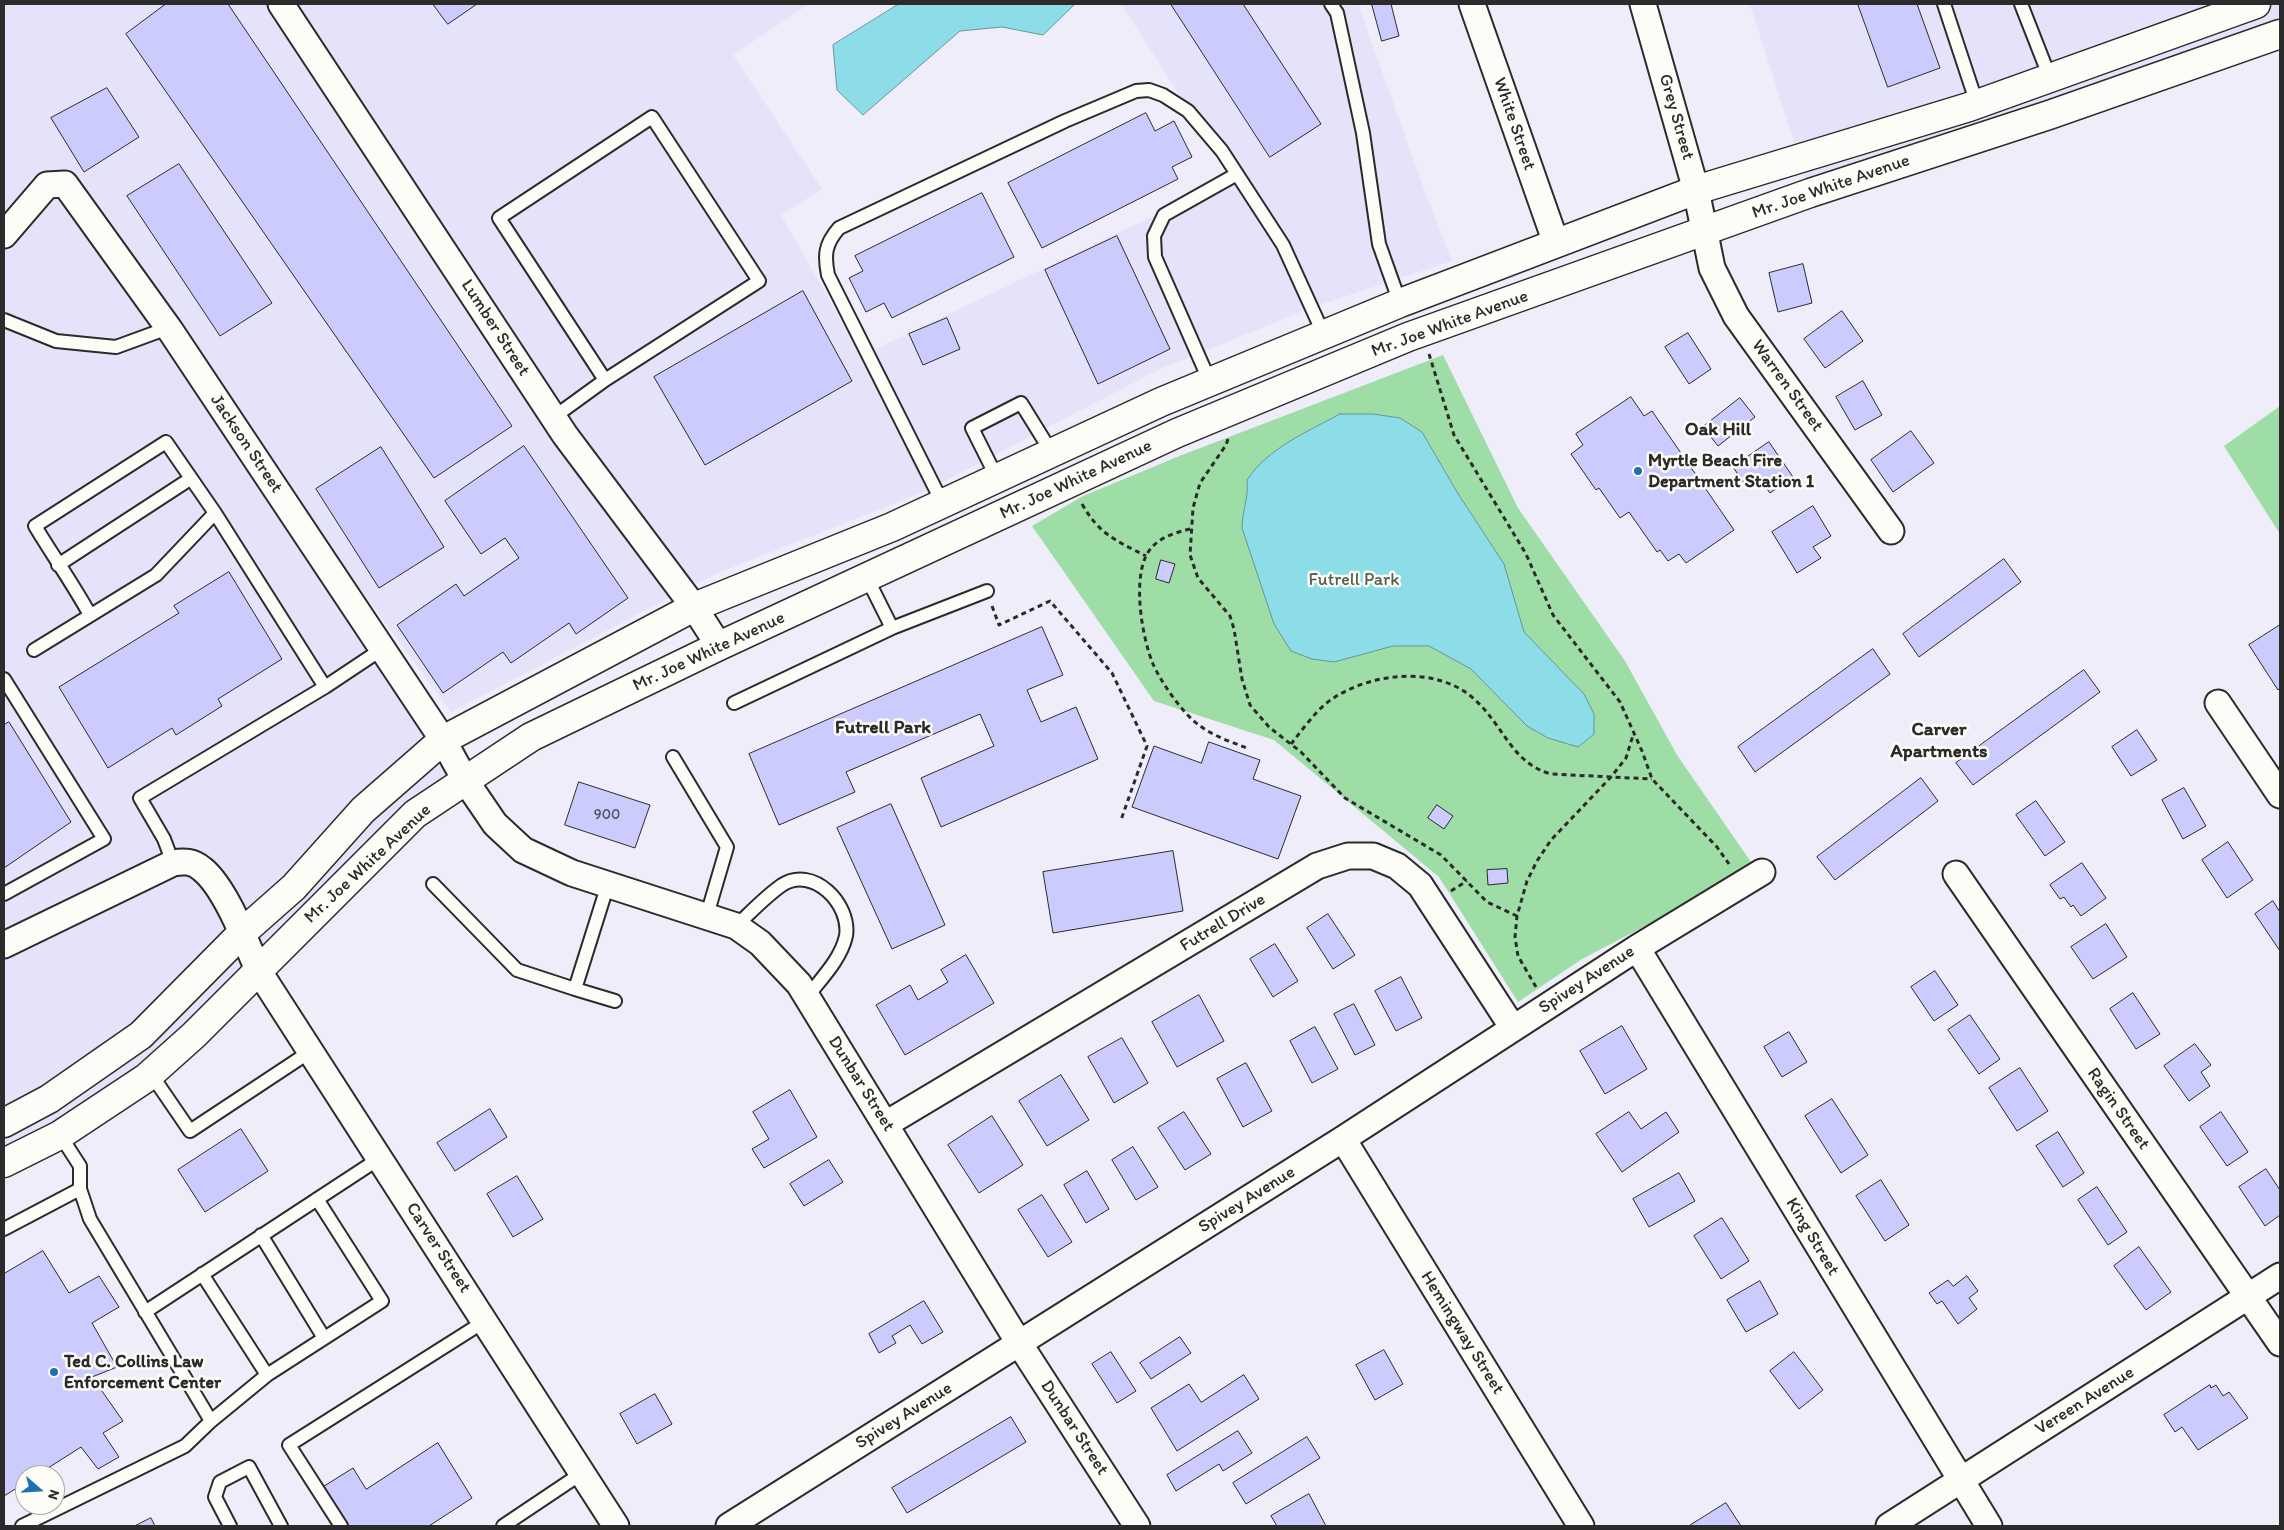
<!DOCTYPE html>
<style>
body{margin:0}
#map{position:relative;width:2284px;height:1530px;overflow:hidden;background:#eeedf9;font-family:Itim,sans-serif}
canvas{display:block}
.frame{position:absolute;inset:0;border:5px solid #2b2b2b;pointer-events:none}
.north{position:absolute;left:15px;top:1465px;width:50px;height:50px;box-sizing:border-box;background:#fdfcf7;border:1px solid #a9a8a5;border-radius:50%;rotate:109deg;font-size:14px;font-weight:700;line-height:20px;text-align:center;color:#2b2b2b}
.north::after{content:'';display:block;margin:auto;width:18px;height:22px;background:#1f6fb2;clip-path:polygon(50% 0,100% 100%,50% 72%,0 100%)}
</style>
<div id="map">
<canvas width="2284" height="1530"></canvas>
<div class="frame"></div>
<div class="north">N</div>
</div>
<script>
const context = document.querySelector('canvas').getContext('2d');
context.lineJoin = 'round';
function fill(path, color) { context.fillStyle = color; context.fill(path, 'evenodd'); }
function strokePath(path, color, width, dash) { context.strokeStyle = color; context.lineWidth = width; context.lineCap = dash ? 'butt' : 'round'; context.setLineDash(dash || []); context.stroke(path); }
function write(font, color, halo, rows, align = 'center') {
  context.font = font + ' Itim,sans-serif'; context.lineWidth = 5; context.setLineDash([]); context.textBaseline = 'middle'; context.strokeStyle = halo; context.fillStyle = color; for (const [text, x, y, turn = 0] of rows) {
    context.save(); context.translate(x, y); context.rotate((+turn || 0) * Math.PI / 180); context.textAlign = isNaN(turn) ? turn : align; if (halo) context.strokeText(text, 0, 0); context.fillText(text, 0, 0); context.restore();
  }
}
fill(new Path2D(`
 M4 4H809L733 55 822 189 781 215 861 356 1233 178 1121 4H1358L1426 195 1452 261 1313 307 1160 369 926 491 713 575 451 712 179 343 465 780 194 1035 4 1163Z
 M1750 4H2280V34L1810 193Z`), '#e4e3fa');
fill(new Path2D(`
 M1443 355 1518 508 1625 661 1677 755 1753 865 1733 880 1582 959 1518 1002 1439 877 1274 740 1154 701 1032 526 1083 496 1182 455Z
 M2280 406V534L2224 446Z`), '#9edda5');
const water = new Path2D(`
 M899 4H1075L1043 35 1002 27 960 31 863 115 837 90 833 45Z
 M1340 414H1373L1400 418 1422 432 1457 492 1504 564 1524 632 1584 694 1594 714V734L1578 747 1548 738 1527 726 1471 669 1429 646H1393L1334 662 1312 659 1291 651 1274 624 1242 528C1242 511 1249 497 1247 480 1268 448 1307 432 1340 414Z`);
fill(water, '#8cdde7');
strokePath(water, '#65969c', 1);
const building = new Path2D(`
 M166 4H228L512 426 434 478 126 34Z
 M433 4H477L448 24Z
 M1171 4H1243L1321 124 1270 157Z
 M1372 4H1391L1399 36 1382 41Z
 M1858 4H1917L1940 68 1888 87Z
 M107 88 139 137 84 172 51 118Z
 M1146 113 1155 131 1174 121 1192 157 1172 167 1178 179 1042 248 1008 183Z
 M179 164 272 303 220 336 127 196Z
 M982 193 1014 257 892 318 884 303 866 312 849 278 863 271 855 256Z
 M1117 236 1170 349 1098 384 1045 270Z
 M1803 264 1812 303 1778 312 1769 273Z
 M803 291 852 381 705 465 654 377Z
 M1842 311 1863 341 1825 368 1804 339Z
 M947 318 960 349 923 365 909 334Z
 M1688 333 1711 369 1689 384 1665 347Z
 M1863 381 1882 415 1855 430 1836 397Z
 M1631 397 1644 416 1652 411 1734 530 1686 563 1679 554 1668 561 1660 550 1657 552 1629 512 1620 518 1599 488 1596 490 1571 454 1583 445 1576 434Z
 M1740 398 1755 417 1718 446 1703 427Z
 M1911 431 1934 463 1893 492 1871 460Z
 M1769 442 1793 477 1770 493 1761 480 1748 489 1733 467Z
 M524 446 628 598 576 634 569 623 511 663 503 652 443 693 397 625 456 584 464 596 519 558 505 538 481 554 445 501Z
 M381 447 444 547 379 588 316 489Z
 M1813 506 1831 536 1813 547 1821 558 1797 573 1772 532Z
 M2004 559 2021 582 1919 657 1903 634Z
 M1161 560 1175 564 1169 583 1156 579Z
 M229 572 282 659 218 699 222 706 176 735 172 728 108 768 59 687 179 613 174 606Z
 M2280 625V688L2278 690 2249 645Z
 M1042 627 1063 675 1027 690 1041 722 1076 707 1098 759 941 827 921 778 994 746 980 714 846 772 855 792 779 825 749 754Z
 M1873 649 1890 674 1755 772 1738 747Z
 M2084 670 2100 692 1973 785 1956 763Z
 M9 722 71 822 4 868V725Z
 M2137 730 2157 760 2131 776 2112 747Z
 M1209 742 1260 760 1253 779 1301 796 1278 859 1132 807 1154 746 1201 763Z
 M1921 778 1938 801 1835 880 1817 857Z
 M579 782 650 805 635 848 565 825Z
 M2184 788 2206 826 2183 839 2162 800Z
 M2036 801 2065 842 2045 856 2016 815Z
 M891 804 945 925 892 949 837 828Z
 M1437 805 1453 816 1444 829 1428 818Z
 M2228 842 2253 880 2227 898 2202 860Z
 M1173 851 1183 911 1053 933 1043 872Z
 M2082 863 2106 898 2081 916 2073 905 2071 907 2064 897 2060 899 2050 885Z
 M1507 869 1508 883 1488 885 1487 870Z
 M2273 901 2280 912V951L2255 914Z
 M1328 914 1355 955 1333 969 1307 928Z
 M2106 924 2127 957 2093 979 2071 947Z
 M1275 944 1298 981 1273 997 1250 959Z
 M966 955 994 1003 905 1055 876 1005 910 985 918 1000 948 982 941 970Z
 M1935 971 1958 1005 1934 1021 1911 987Z
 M1401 977 1422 1018 1396 1031 1375 991Z
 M2133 993 2160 1034 2136 1049 2110 1009Z
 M1199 995 1224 1041 1177 1067 1152 1022Z
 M1354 1004 1375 1045 1355 1055 1334 1014Z
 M1970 1015 2000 1059 1979 1074 1948 1030Z
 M1622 1026 1647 1069 1605 1094 1580 1051Z
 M1315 1027 1338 1069 1312 1083 1290 1041Z
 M1789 1032 1807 1062 1782 1077 1764 1047Z
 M1122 1038 1148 1083 1114 1103 1088 1057Z
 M2195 1044 2211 1065 2201 1072 2210 1086 2189 1101 2164 1066Z
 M1246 1063 1272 1111 1243 1127 1217 1079Z
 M2020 1068 2048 1111 2017 1131 1989 1088Z
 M1061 1075 1089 1120 1047 1146 1019 1101Z
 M790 1090 817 1137 764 1168 752 1149 769 1139 753 1112Z
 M1832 1099 1868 1155 1841 1173 1805 1116Z
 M490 1109 507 1137 455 1171 437 1143Z
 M1184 1112 1211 1154 1185 1170 1158 1128Z
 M1629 1112 1641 1129 1666 1112 1679 1132 1622 1172 1596 1134Z
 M2221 1112 2248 1152 2227 1166 2200 1127Z
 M992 1116 1023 1165 979 1193 948 1145Z
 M241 1129 268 1171 205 1212 178 1170Z
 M2058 1132 2084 1173 2063 1187 2036 1146Z
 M1133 1147 1158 1187 1136 1200 1112 1160Z
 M829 1160 843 1182 804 1206 790 1184Z
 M2266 1169 2280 1190V1215L2265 1226 2239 1187Z
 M1087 1171 1109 1209 1086 1223 1064 1185Z
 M1679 1173 1695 1201 1649 1227 1633 1199Z
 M517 1176 543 1219 513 1237 487 1194Z
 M1881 1180 1909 1225 1885 1241 1856 1196Z
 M2097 1187 2127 1232 2108 1245 2078 1200Z
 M1042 1195 1072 1242 1048 1257 1018 1210Z
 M1722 1218 1749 1261 1721 1279 1694 1236Z
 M2139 1247 2171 1292 2146 1310 2114 1266Z
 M43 1251 69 1293 99 1276 119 1307 92 1323 117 1367 92 1377 123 1421 103 1433 119 1457 98 1469 81 1447 37 1475H25V1483L4 1496V1274Z
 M1967 1276 1978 1291 1969 1298 1977 1309 1958 1324 1942 1301 1937 1304 1929 1293 1948 1280 1953 1286Z
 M1760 1281 1778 1314 1746 1332 1727 1300Z
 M924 1301 943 1332 922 1344 910 1325 892 1336 896 1343 879 1353 869 1334Z
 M1180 1337 1191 1353 1151 1379 1140 1363Z
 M1384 1350 1403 1384 1375 1400 1356 1365Z
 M1111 1352 1136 1391 1117 1403 1092 1364Z
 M1794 1352 1823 1390 1799 1409 1770 1371Z
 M1244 1375 1259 1399 1177 1451 1151 1408 1189 1384 1201 1402Z
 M2210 1385 2211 1388 2216 1385 2223 1396 2229 1392 2248 1418 2198 1450 2182 1427 2175 1432 2164 1415Z
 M655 1394 672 1424 637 1444 620 1414Z
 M1011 1417 1026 1442 907 1513 892 1488Z
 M1238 1431 1252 1453 1223 1471 1219 1464 1176 1491 1167 1475Z
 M1307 1437 1320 1458 1246 1504 1233 1483Z
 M438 1443 472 1498 429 1526H345L321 1488 353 1468 366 1489Z
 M1309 1494 1326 1526H1277L1271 1516Z
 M1726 1503 1741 1526H1689Z
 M151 1518 155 1526H135Z`);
fill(building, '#cccbfe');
strokePath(building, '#2b2b2b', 1);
const service = new Path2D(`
 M1331 4 1337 13 1363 133 1379 244 1400 303
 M1944 4 1977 104
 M2021 4 2050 78
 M4 320 56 341 116 347 168 328
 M1210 382 1155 257 1154 236 1164 215 1237 174
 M554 417 605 380 759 281 652 117 499 218 605 380
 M997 478 972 428 1021 403 1052 453
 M943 504 828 275C824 255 825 244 839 228L1065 121 1136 91 1149 90 1163 95 1188 111 1222 151 1283 245 1324 335
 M58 565 190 479
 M90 615C73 584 53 556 35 526L166 442 215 513
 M892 628 987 591
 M34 650 156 575 215 513 325 687
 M4 679 104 839 4 894
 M734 703 892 628 867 578
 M673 757 727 847 707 915
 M173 863 164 839 140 798 325 687 382 649
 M433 884 517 970 575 989
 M608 884 575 989 615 1001
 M736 926C751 912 766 896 782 885 813 865 851 904 846 936 841 959 821 979 807 997
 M151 1074 190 1131 311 1051
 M60 1135 80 1166V1189L90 1219 211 1421
 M4 1229 80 1189
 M261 1235 324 1338
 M202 1274 267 1375
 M145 1312 380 1158
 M22 1526 185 1446 211 1421 267 1375 382 1301 317 1199
 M230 1526 215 1497 220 1482 249 1467 281 1526
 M341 1526 289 1445 485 1321
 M503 1526 582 1473`);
const minor = new Path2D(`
 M281 4 565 435 694 607 719 646
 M1472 4 1556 243
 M1643 4 1696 190 1712 268 1736 316 1891 531
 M4 235 47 185 65 184 170 330 443 740 465 780 495 824 523 850 572 873 736 926 760 943 799 984 1019 1343 1137 1526
 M2218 703 2280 795
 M1956 874 2280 1343
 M4 945 173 863C184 861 193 861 202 869 225 887 246 942 258 970L616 1526
 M1637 948 1989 1526
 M886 1124 1317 866 1348 856H1373L1397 866 1420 885 1513 1028
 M1343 1139 1581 1526
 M729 1526 1343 1139 1637 948 1762 872
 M1889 1526 2280 1276`);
const secondary = new Path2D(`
 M4 1123 49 1099 141 1035 242 933 294 887 363 810 443 740 694 607 892 527 1161 402 1400 303 1696 190 1969 107 2256 4
 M4 1163 60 1135 146 1078 194 1035 415 814 531 737 719 646 1177 433 1408 337 1810 193 2049 115 2280 34`);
strokePath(service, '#2b2b2b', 16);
strokePath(minor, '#2b2b2b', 29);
strokePath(secondary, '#2b2b2b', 31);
strokePath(new Path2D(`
 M1429 354 1454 435 1526 554 1553 615 1620 702 1642 751 1652 779 1717 847 1729 864
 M1228 439 1226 445 1200 483 1193 508 1190 555 1198 578 1230 616 1234 629 1242 679 1250 705 1269 727 1301 752 1345 798 1441 855 1487 902 1517 916
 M1082 504C1100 535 1115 540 1146 556
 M1190 529C1173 533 1154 539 1146 556 1133 583 1142 637 1153 664 1161 682 1183 714 1199 725 1213 736 1231 742 1247 748
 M992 606 999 625 1050 601 1112 673 1147 746 1121 820
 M1291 744C1304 728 1317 708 1335 697 1375 672 1438 666 1474 699 1503 724 1511 763 1551 774L1652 779
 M1451 891 1467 881
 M1536 987 1518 956 1515 937 1517 916 1527 881 1537 861 1551 840 1611 777 1626 758 1634 732`), '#2b2b2b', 3, [5, 4]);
strokePath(service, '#fdfcf7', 12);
strokePath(minor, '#fdfcf7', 25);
strokePath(secondary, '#fdfcf7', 28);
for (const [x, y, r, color] of [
 [1638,471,5,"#1f6fb2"],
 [54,1372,5,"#1f6fb2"]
]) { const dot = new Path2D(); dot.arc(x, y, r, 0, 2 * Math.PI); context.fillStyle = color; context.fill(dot); strokePath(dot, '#fdfcf7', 2); }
write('15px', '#535360', null, [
 ["900",607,815]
]);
write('18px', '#2b2b2b', '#fdfcf7', [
 ["Grey Street",1676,117,74],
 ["White Street",1514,124,71],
 ["Mr. Joe White Avenue",1831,187,-19],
 ["Mr. Joe White Avenue",1450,324,-20],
 ["Lumber Street",495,328,57],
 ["Warren Street",1787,386,54],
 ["Jackson Street",246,444,56],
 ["Mr. Joe White Avenue",1076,480,-25],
 ["Mr. Joe White Avenue",709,652,-25],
 ["Mr. Joe White Avenue",368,864,-43],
 ["Futrell Drive",1223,923,-31],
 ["Spivey Avenue",1587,980,-33],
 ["Dunbar Street",861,1084,58],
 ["Ragin Street",2118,1109,55],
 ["Spivey Avenue",1247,1200,-32],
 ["King Street",1812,1237,59],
 ["Carver Street",438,1248,57],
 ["Hemingway Street",1462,1333,58],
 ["Vereen Avenue",2085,1401,-32],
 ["Spivey Avenue",904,1416,-32],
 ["Dunbar Street",1074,1428,57]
]);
write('bold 18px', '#2b2b2b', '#fdfcf7', [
 ["Myrtle Beach Fire",1648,461],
 ["Department Station 1",1648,482],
 ["Ted C. Collins Law",64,1362],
 ["Enforcement Center",64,1383]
], 'left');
write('18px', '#4e6050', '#fdfcf7', [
 ["Futrell Park",1354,580]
]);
write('bold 19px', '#2b2b2b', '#fdfcf7', [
 ["Oak Hill",1718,430],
 ["Futrell Park",883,728],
 ["Carver",1939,730],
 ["Apartments",1939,752]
]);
</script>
